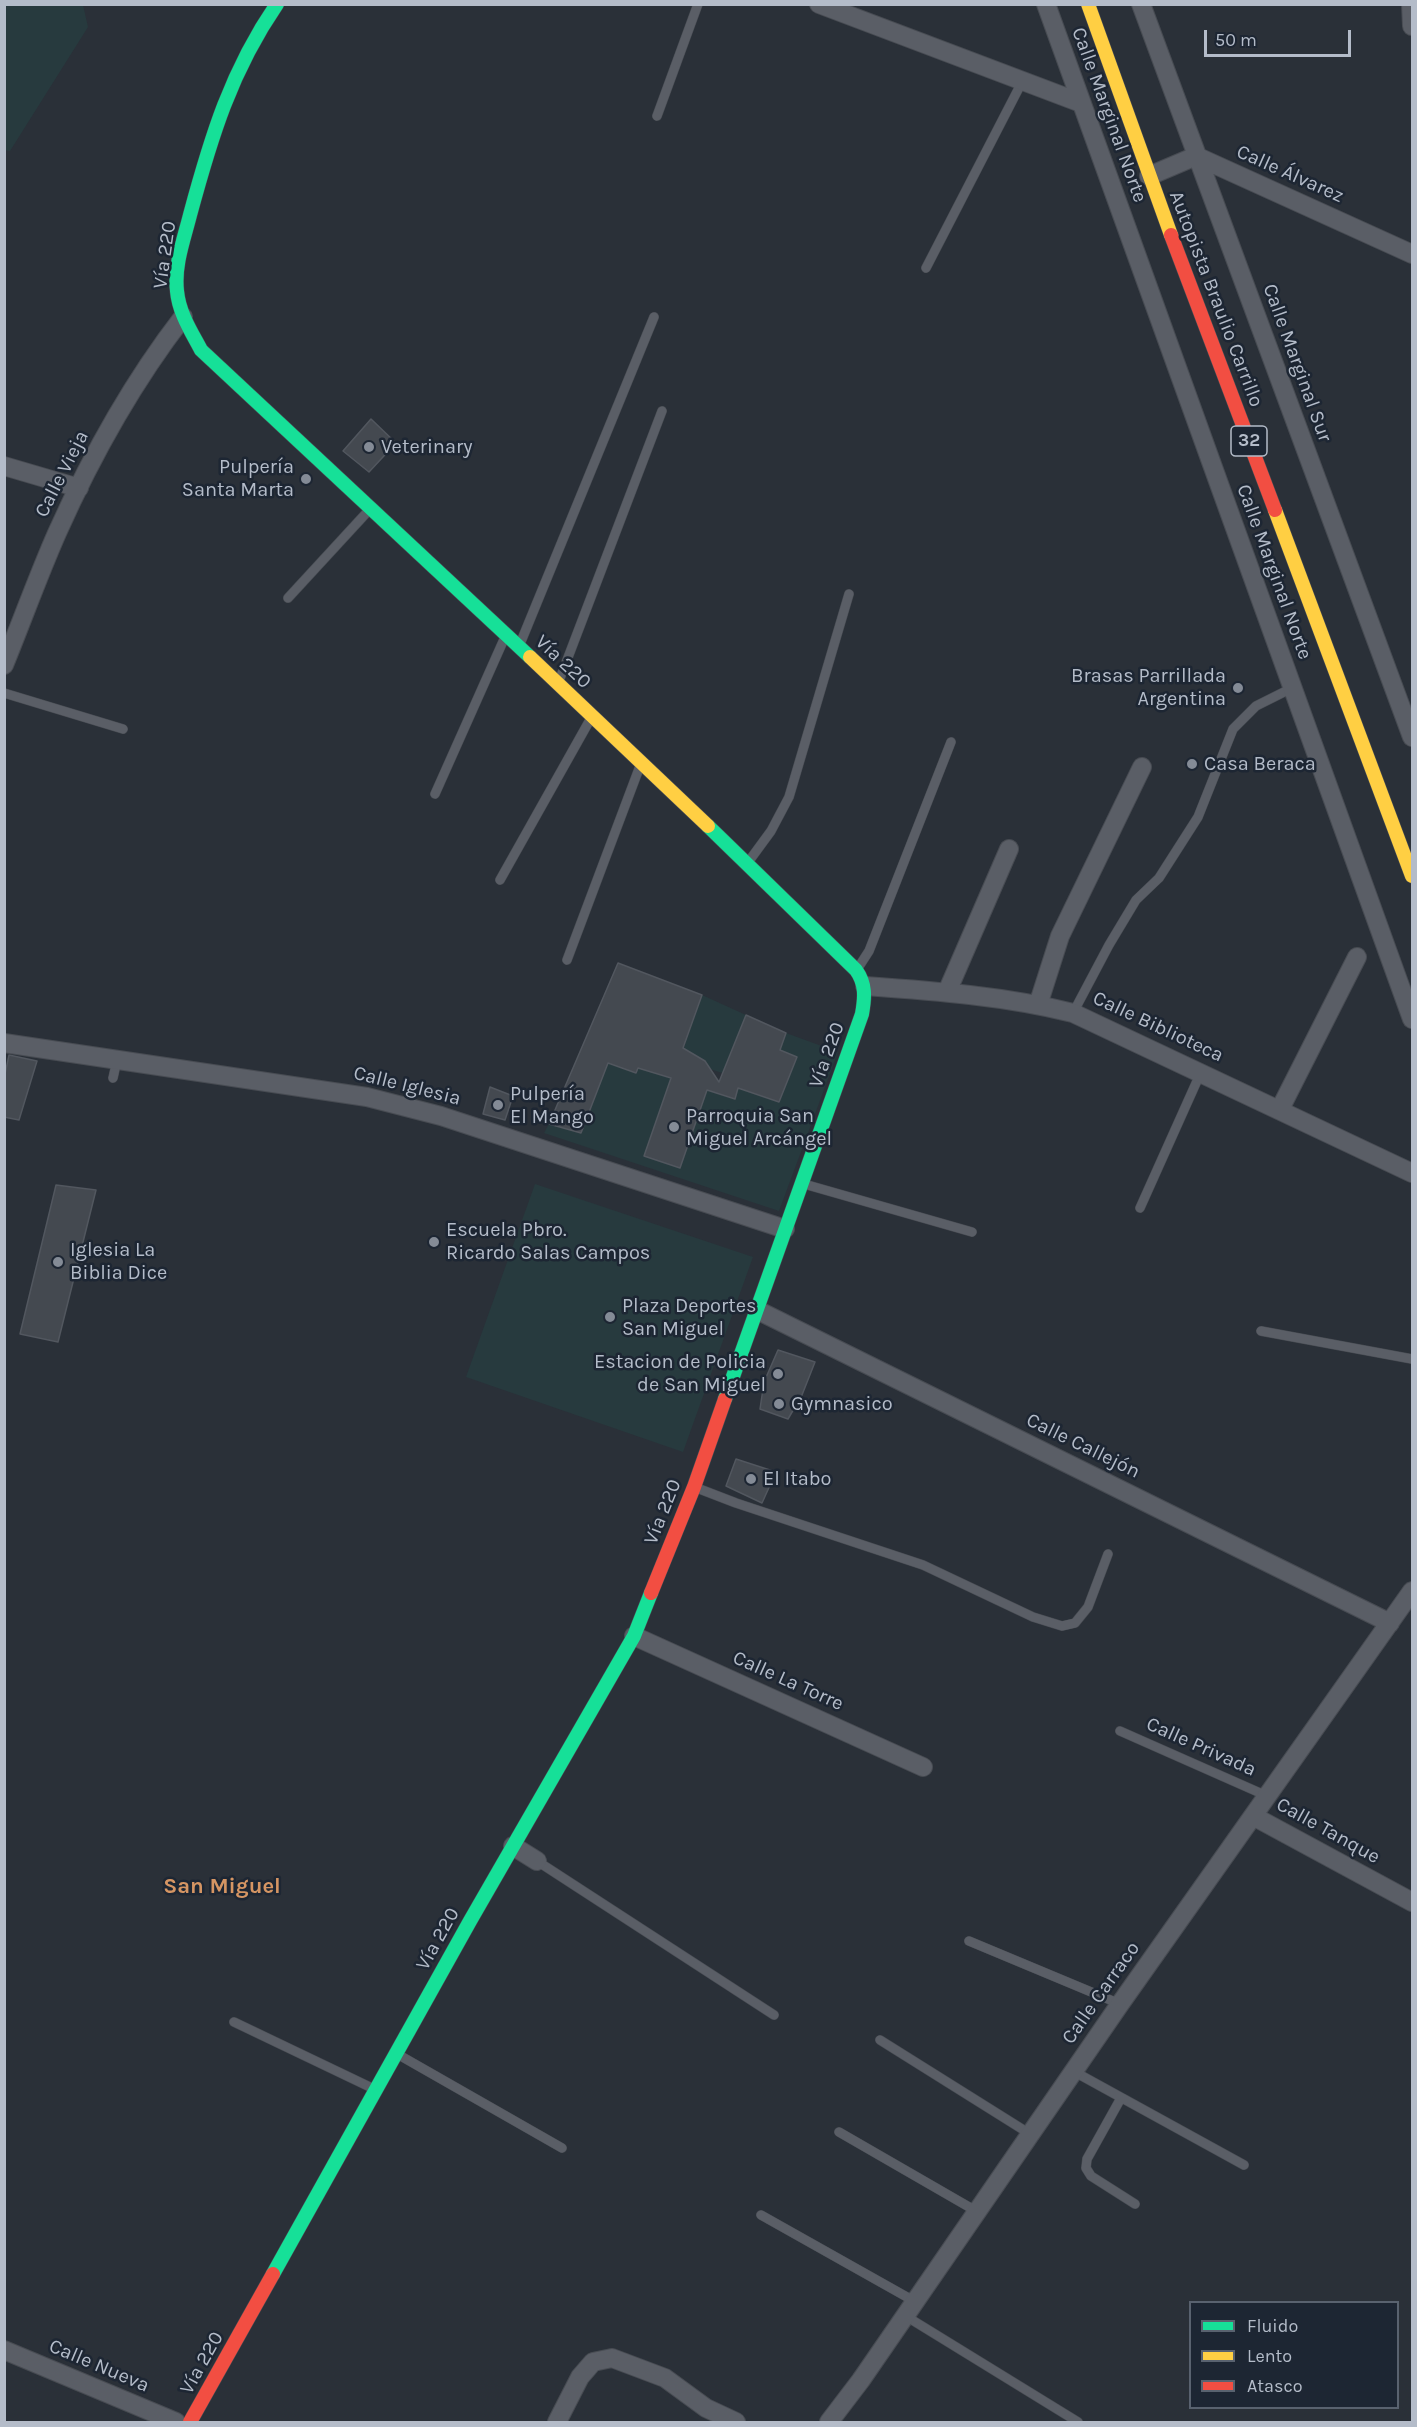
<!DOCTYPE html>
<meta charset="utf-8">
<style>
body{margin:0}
#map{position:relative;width:1417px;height:2427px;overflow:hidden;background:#2a3038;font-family:Karla,sans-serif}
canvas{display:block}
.frame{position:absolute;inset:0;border:6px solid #b4bcc9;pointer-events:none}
.legend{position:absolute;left:1189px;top:2301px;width:210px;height:108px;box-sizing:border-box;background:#1d2633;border:2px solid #59626f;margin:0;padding:8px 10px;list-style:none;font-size:18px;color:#b4bcc9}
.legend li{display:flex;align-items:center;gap:12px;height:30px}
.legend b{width:30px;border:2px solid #59626f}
.scale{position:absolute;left:1204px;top:30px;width:147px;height:27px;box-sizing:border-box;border:3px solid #b4bcc9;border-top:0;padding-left:8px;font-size:18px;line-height:21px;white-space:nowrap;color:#b4bcc9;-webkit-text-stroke:4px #1d2633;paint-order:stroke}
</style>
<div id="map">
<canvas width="1417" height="2427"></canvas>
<div class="frame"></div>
<ul class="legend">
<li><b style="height:8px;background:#16e098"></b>Fluido</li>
<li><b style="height:8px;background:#ffcf43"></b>Lento</li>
<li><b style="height:8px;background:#f24e42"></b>Atasco</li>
</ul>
<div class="scale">50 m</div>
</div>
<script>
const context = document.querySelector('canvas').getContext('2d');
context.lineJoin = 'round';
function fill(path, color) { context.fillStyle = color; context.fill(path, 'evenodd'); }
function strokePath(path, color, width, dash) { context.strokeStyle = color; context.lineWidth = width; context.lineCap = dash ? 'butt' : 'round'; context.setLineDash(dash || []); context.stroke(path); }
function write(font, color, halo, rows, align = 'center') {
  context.font = font + ' Karla,sans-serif'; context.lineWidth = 5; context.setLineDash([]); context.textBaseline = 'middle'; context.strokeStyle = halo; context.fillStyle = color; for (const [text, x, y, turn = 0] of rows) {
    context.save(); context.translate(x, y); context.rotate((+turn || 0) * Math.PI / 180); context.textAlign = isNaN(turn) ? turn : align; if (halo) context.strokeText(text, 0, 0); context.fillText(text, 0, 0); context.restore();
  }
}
fill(new Path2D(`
 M4 5H83L88 27 10 151 4 150Z
 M670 982 682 988 645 1070 671 1078 645 1156 680 1168 707 1090 734 1099 738 1088 779 1102 797 1057 780 1050 786 1033 838 1052 779 1211 544 1133 549 1124 581 1133 602 1077 574 1065 579 1054 636 1073Z
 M702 995 746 1015 729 1058 732 1076C726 1074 719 1072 713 1070 698 1062 705 1051 680 1059Z
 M535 1184 753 1257 683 1452 466 1377Z`), '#273a3e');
const building = new Path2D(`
 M371 419 396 443 369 472 343 451Z
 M618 963 702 995 683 1048 705 1061 719 1082 746 1015 786 1033 780 1050 797 1057 779 1102 738 1088 735 1099 707 1090 680 1168 644 1156 671 1078 638 1068 636 1073 608 1063 581 1133 549 1124Z
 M9 1055 37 1061 19 1120 4 1117V1079Z
 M490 1087 513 1096 505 1120 483 1114Z
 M56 1185 96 1190 58 1342 20 1334Z
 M778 1350 815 1362 802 1395 788 1419 760 1409 764 1382Z
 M736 1459 776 1472 762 1503 726 1486Z`);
fill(building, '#444950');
strokePath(building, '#52575f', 1.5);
const lane = new Path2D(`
 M657 116 698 4
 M926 268 1022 82
 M288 598 370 509
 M520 644 654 317
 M559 681 662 411
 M4 693 123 729
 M435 794 505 637
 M749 861 771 831 789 797 849 594
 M500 880 591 718
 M567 960 640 766
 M858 968 869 951 951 742
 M1073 1013 1109 945 1136 900 1159 878 1198 817 1233 729 1256 706 1292 688
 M113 1078 117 1060
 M804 1184 972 1232
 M1140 1208 1201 1072
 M1261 1331 1412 1359
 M697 1488 736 1503 923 1565 1033 1617 1062 1626 1075 1623 1088 1607 1108 1554
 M1120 1731 1267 1796
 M537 1861 774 2015
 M969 1941 1120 2004
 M234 2022 372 2088
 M880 2040 1030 2134
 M399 2055 562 2148
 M1073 2071 1244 2165
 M1121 2098 1087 2159 1086 2168 1091 2176 1135 2204
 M839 2132 976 2211
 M761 2215 914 2301
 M904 2315 1078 2422`);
const street = new Path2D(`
 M819 4 1081 103
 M1046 4 1412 1019
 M1141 4 1412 737
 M1411 4 1412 26
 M1149 176 1196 156 1412 254
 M4 466 79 488
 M4 665C22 621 38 576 57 533 91 457 132 383 183 317
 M865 986C935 991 1005 996 1073 1013L1412 1173
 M947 992 1009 849
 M1038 1005 1060 936 1142 767
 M4 1043 367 1097 441 1116 785 1229
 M1280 1109 1357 957
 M757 1310 1390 1623
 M634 1636 923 1767
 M1253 1816 1412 1902
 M513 1846 537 1861
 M4 2350 176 2422
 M557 2422 580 2377 593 2362 612 2358 665 2378 706 2408 736 2422
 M829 2422 861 2380 1120 2004 1412 1591`);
const fast = new Path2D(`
 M277 4C231 71 211 137 190 215 184 239 174 265 177 291 179 313 191 331 201 350L530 657
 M708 826 856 970C866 984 865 997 862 1014L725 1399
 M273 2274 470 1921 634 1636 651 1593`);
const slow = new Path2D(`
 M1088 4 1171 235
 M1275 510 1412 876
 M530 657 708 826`);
const jam = new Path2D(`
 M1171 235 1275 510
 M651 1593 694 1487 725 1399
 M190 2422 273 2274`);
strokePath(lane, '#484c53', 10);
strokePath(street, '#484c53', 20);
strokePath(fast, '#484c53', 15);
strokePath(slow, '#484c53', 15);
strokePath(jam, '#484c53', 15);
strokePath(lane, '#5a5e66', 9);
strokePath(street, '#5a5e66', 18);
strokePath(fast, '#16e098', 14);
strokePath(slow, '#ffcf43', 14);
strokePath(jam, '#f24e42', 14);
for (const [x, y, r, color] of [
 [369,447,6,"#848b96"],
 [306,479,6,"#848b96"],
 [1238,688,6,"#848b96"],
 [1192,764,6,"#848b96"],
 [498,1105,6,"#848b96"],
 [674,1127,6,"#848b96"],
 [434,1242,6,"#848b96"],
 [58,1262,6,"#848b96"],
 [610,1317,6,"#848b96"],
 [778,1374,6,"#848b96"],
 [779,1404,6,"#848b96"],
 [751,1479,6,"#848b96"]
]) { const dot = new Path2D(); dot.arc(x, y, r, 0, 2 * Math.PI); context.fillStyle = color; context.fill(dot); strokePath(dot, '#1d2633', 2); }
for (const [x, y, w] of [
 [1249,441,36]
]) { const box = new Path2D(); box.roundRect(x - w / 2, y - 15, w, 30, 4.5); context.fillStyle = '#1d2633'; context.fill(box); strokePath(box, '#b4bcc9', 1.5); }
write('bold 18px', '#b4bcc9', null, [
 ["32",1249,441]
]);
write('20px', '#b4bcc9', '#1d2633', [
 ["Calle Marginal Norte",1109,115,70],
 ["Calle Álvarez",1290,174,24],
 ["Vía 220",165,255,-82],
 ["Autopista Braulio Carrillo",1216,299,69],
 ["Calle Marginal Sur",1297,363,70],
 ["Calle Vieja",62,474,-63],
 ["Calle Marginal Norte",1274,572,70],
 ["Vía 220",563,662,43],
 ["Calle Biblioteca",1158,1027,25],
 ["Vía 220",827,1055,-70],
 ["Calle Iglesia",407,1086,14],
 ["Calle Callejón",1083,1446,26],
 ["Vía 220",663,1512,-68],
 ["Calle La Torre",788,1681,24],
 ["Calle Privada",1201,1747,24],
 ["Calle Tanque",1328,1831,29],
 ["Vía 220",438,1939,-61],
 ["Calle Carraco",1101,1993,-55],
 ["Vía 220",202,2363,-61],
 ["Calle Nueva",99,2366,23]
]);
write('20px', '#b4bcc9', '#1d2633', [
 ["Veterinary",381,447],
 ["Pulpería",294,467,"right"],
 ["Santa Marta",294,490,"right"],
 ["Brasas Parrillada",1226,676,"right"],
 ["Argentina",1226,699,"right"],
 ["Casa Beraca",1204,764],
 ["Pulpería",510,1094],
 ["El Mango",510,1117],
 ["Parroquia San",686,1116],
 ["Miguel Arcángel",686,1139],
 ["Escuela Pbro.",446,1230],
 ["Ricardo Salas Campos",446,1253],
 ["Iglesia La",70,1250],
 ["Biblia Dice",70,1273],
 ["Plaza Deportes",622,1306],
 ["San Miguel",622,1329],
 ["Estacion de Policia",766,1362,"right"],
 ["de San Miguel",766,1385,"right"],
 ["Gymnasico",791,1404],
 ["El Itabo",763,1479]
], 'left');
write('bold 22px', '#d59563', '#1d2633', [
 ["San Miguel",222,1887]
]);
</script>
